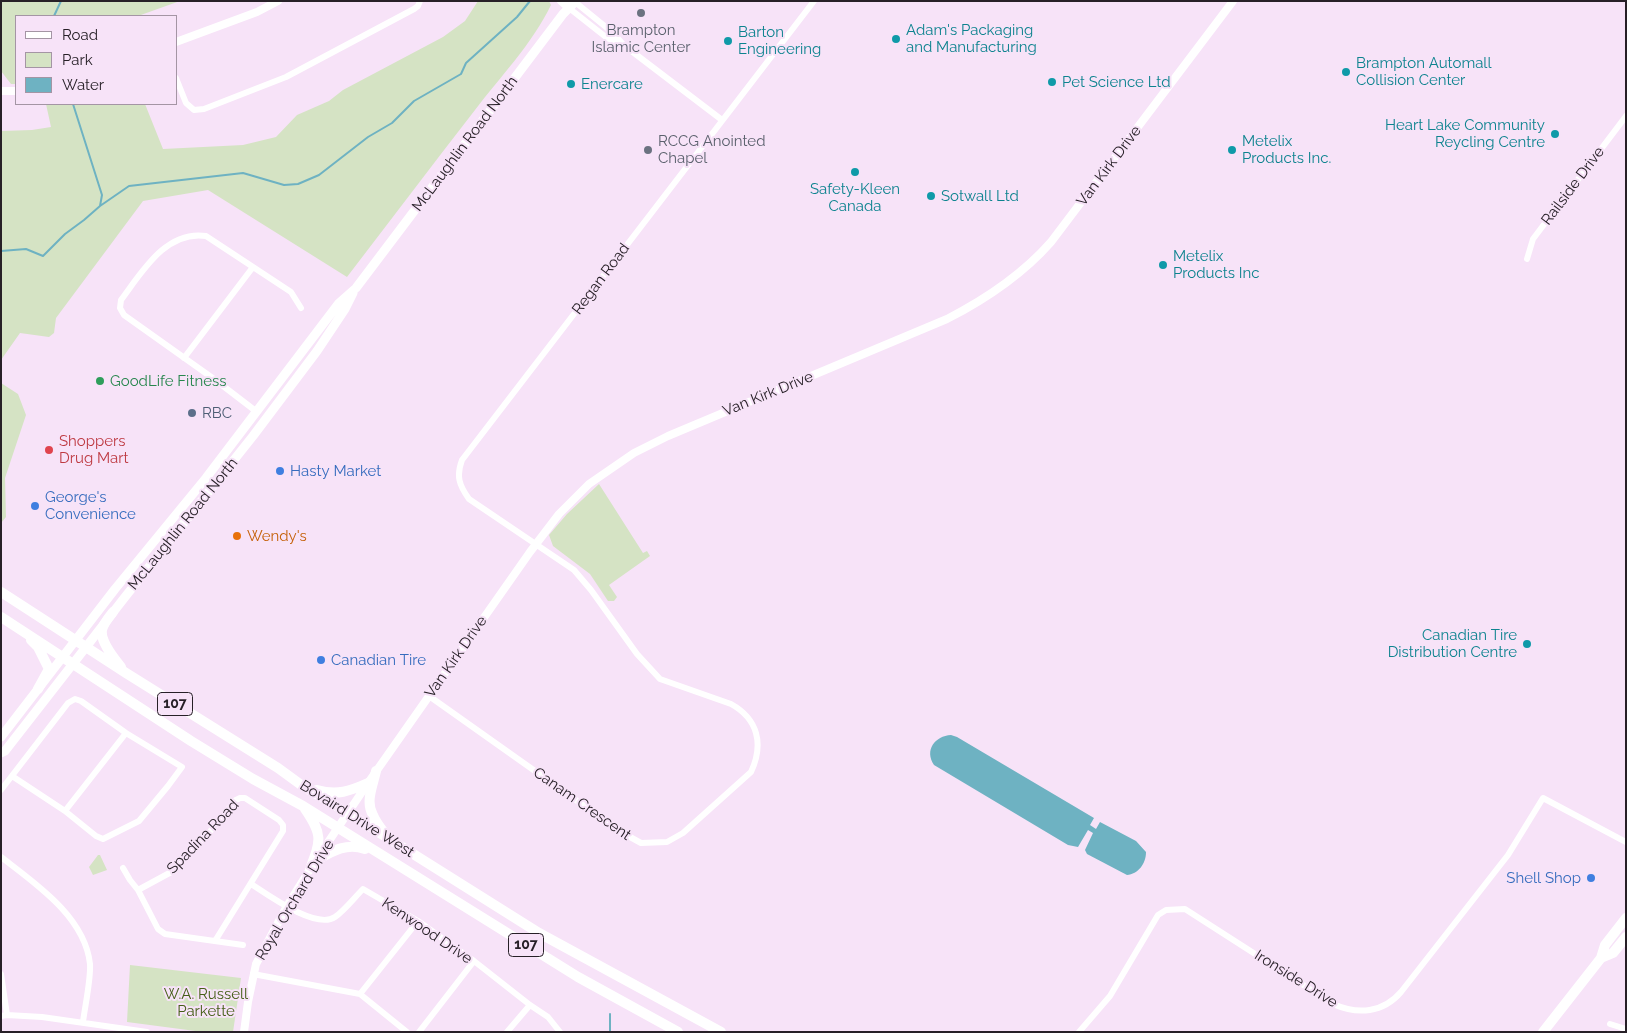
<!DOCTYPE html>
<style>
body{margin:0}
#map{position:relative;width:1627px;height:1033px;overflow:hidden;background:#f7e3f8;font-family:Raleway,sans-serif}
canvas{display:block}
.frame{position:absolute;inset:0;border:2px solid #272027;pointer-events:none}
.legend{position:absolute;left:15px;top:15px;width:162px;height:90px;box-sizing:border-box;background:#f7e3f8;border:1px solid #a495a4;margin:0;padding:6px 9px;list-style:none;font-size:15px;color:#272027}
.legend li{display:flex;align-items:center;gap:10px;height:25px}
.legend b{width:25px;border:1px solid #a495a4}
</style>
<div id="map">
<canvas width="1627" height="1033"></canvas>
<div class="frame"></div>
<ul class="legend">
<li><b style="height:6px;background:#fff"></b>Road</li>
<li><b style="height:14px;background:#d5e3c4"></b>Park</li>
<li><b style="height:14px;background:#6eb2c2"></b>Water</li>
</ul>
</div>
<script>
const context = document.querySelector('canvas').getContext('2d');
context.lineJoin = 'round';
function fill(path, color) { context.fillStyle = color; context.fill(path, 'evenodd'); }
function strokePath(path, color, width, dash) { context.strokeStyle = color; context.lineWidth = width; context.lineCap = dash ? 'butt' : 'round'; context.setLineDash(dash || []); context.stroke(path); }
function write(font, color, halo, rows, align = 'center') {
  context.font = font + ' Raleway,sans-serif'; context.lineWidth = 4; context.setLineDash([]); context.textBaseline = 'middle'; context.strokeStyle = halo; context.fillStyle = color; for (const [text, x, y, turn = 0] of rows) {
    context.save(); context.translate(x, y); context.rotate((+turn || 0) * Math.PI / 180); context.textAlign = isNaN(turn) ? turn : align; if (halo) context.strokeText(text, 0, 0); context.fillText(text, 0, 0); context.restore();
  }
}
fill(new Path2D(`
 M1 1H180L138 16H16V84H11L1 71Z
 M478 1H549L551 5C532 44 501 76 475 110 432 165 390 221 347 277L208 190 143 201 56 318 54 333 49 337 20 333 1 360V131L32 130 51 127 46 104H145L163 149 243 145 276 137 297 115 329 101 343 90 443 37 465 21Z
 M1 383 18 394 26 415 5 478 6 517 1 523Z
 M599 484 643 553 647 551 650 556 609 585 617 597 614 601H608L590 574 553 546 549 535 567 514Z
 M98 855H100L107 870 93 875 89 867Z
 M130 965 241 978 233 1032H203L127 1022Z`), '#d5e3c4');
fill(new Path2D(`
 M951 735 957 737 1094 818 1090 825 1096 829 1100 822 1136 841 1146 852C1146 864 1138 874 1127 875L1087 854 1085 850 1093 833 1088 830 1078 847 1068 845 934 765C924 750 935 736 951 735Z`), '#6eb2c2');
strokePath(new Path2D(`
 M54 16 61 1
 M100 206 129 186 243 173 284 185 298 184 319 175 368 137 392 123 414 101 461 74 466 63 517 17 530 1
 M1 251 26 249 43 256 65 234 84 220 100 206 102 195 73 104
 M610 1032V1014`), '#6eb2c2', 2);
strokePath(new Path2D(`
 M575 2 612 32 622 43
 M569 8 607 38 622 44 634 53 722 120
 M176 78 186 103 194 110 204 109 286 77 414 9 418 6 420 1
 M1527 259 1533 239 1626 116
 M184 358 253 267
 M257 412 214 379 124 315 120 308 121 300C142 272 166 230 206 236L291 292 301 308
 M429 696 621 832 641 843 667 842 683 833 751 772C764 744 758 719 731 704L660 679 637 654 591 590 574 570 469 499C459 485 456 476 462 460L814 1
 M1 790 68 703 75 699 81 701 126 733 182 767 168 786 139 821 103 839 96 836 65 811 12 776
 M65 811 126 733
 M1 857C36 884 85 917 90 964 91 979 85 1006 83 1022
 M123 868 130 880 138 890
 M251 884C268 895 316 930 335 917 344 911 355 897 363 889L418 921 474 961 530 1005 548 1017 560 1032
 M215 941 283 831V825L279 820 245 798H240L234 801 224 816 175 870 138 890 158 929 165 934 243 945
 M1 974 7 1015
 M253 974 360 994 407 1032
 M360 994 418 921
 M1 1016 7 1015 42 1017 147 1032
 M1610 1024 1626 1029
 M419 1032 474 961
 M507 1032 530 1005
 M1079 1032 1110 996 1158 915 1166 910 1185 909 1333 1004C1358 1015 1383 1013 1401 992L1508 855 1543 798 1626 842`), '#fff', 6);
strokePath(new Path2D(`
 M561 1 569 8
 M176 42 257 12 278 1
 M1 91H16
 M244 1032 248 1002 256 964 287 906 310 869 368 783 530 552 559 514 589 484 634 453 668 436 947 319C986 299 1022 275 1051 242L1233 1`), '#fff', 8);
strokePath(new Path2D(`
 M1 737 115 589 206 478 339 303 356 288 563 14 576 1
 M1 753 5 751 125 597 253 436 317 351 345 309 353 293`), '#fff', 9);
strokePath(new Path2D(`
 M1 592 126 673 278 768 304 787 348 813 539 933 721 1032
 M113 612C109 617 103 624 102 630 100 642 114 658 121 667
 M1 617 191 741 253 779 303 806 578 977 678 1032
 M31 640 38 647 49 669 38 689
 M376 771C373 785 365 802 373 815 376 823 382 829 386 836
 M317 790C337 796 350 791 368 783
 M305 809C323 835 321 840 310 869
 M315 861C331 852 346 842 365 849
 M1601 958 1613 953 1626 937
 M1543 1032 1601 958 1605 945 1626 918`), '#fff', 10);
for (const [x, y, r, color] of [
 [641,13,5,"#6b7280"],
 [896,39,5,"#0f9aa8"],
 [728,41,5,"#0f9aa8"],
 [1346,72,5,"#0f9aa8"],
 [1052,82,5,"#0f9aa8"],
 [571,84,5,"#0f9aa8"],
 [1555,134,5,"#0f9aa8"],
 [648,150,5,"#6b7280"],
 [1232,150,5,"#0f9aa8"],
 [855,172,5,"#0f9aa8"],
 [931,196,5,"#0f9aa8"],
 [1163,265,5,"#0f9aa8"],
 [100,381,5,"#2e9e5b"],
 [192,413,5,"#5c6f8a"],
 [49,450,5,"#e0444e"],
 [280,471,5,"#3f7fe0"],
 [35,506,5,"#3f7fe0"],
 [237,536,5,"#e8710a"],
 [1527,644,5,"#0f9aa8"],
 [321,660,5,"#3f7fe0"],
 [1591,878,5,"#3f7fe0"]
]) { const dot = new Path2D(); dot.arc(x, y, r, 0, 2 * Math.PI); context.fillStyle = color; context.fill(dot); strokePath(dot, '#f7e3f8', 2); }
for (const [x, y, w] of [
 [175,704,35],
 [526,945,35]
]) { const box = new Path2D(); box.roundRect(x - w / 2, y - 11.5, w, 23, 4); context.fillStyle = '#f7e3f8'; context.fill(box); strokePath(box, '#272027', 1); }
write('bold 14px', '#272027', null, [
 ["107",175,704],
 ["107",526,945]
]);
write('15px', '#5b616d', '#f7e3f8', [
 ["Brampton",641,30],
 ["Islamic Center",641,47],
 ["RCCG Anointed",658,141,"left"],
 ["Chapel",658,158,"left"]
]);
write('15px', '#0d838f', '#f7e3f8', [
 ["Adam's Packaging",906,30],
 ["and Manufacturing",906,47],
 ["Barton",738,32],
 ["Engineering",738,49],
 ["Brampton Automall",1356,63],
 ["Collision Center",1356,80],
 ["Pet Science Ltd",1062,82],
 ["Enercare",581,84],
 ["Heart Lake Community",1545,125,"right"],
 ["Reycling Centre",1545,142,"right"],
 ["Metelix",1242,141],
 ["Products Inc.",1242,158],
 ["Safety-Kleen",855,189,"center"],
 ["Canada",855,206,"center"],
 ["Sotwall Ltd",941,196],
 ["Metelix",1173,256],
 ["Products Inc",1173,273],
 ["Canadian Tire",1517,635,"right"],
 ["Distribution Centre",1517,652,"right"]
], 'left');
write('15px', '#272027', '#f7e3f8', [
 ["McLaughlin Road North",465,144,-53],
 ["Van Kirk Drive",1109,166,-53],
 ["Railside Drive",1573,186,-53],
 ["Regan Road",601,279,-53],
 ["Van Kirk Drive",768,394,-22],
 ["McLaughlin Road North",183,524,-51],
 ["Van Kirk Drive",456,657,-55],
 ["Canam Crescent",582,804,35],
 ["Bovaird Drive West",357,819,32],
 ["Spadina Road",203,837,-46],
 ["Royal Orchard Drive",295,900,-59],
 ["Kenwood Drive",427,931,34],
 ["Ironside Drive",1296,979,32]
]);
write('15px', '#27864d', '#f7e3f8', [
 ["GoodLife Fitness",110,381]
], 'left');
write('15px', '#4e5e75', '#f7e3f8', [
 ["RBC",202,413]
], 'left');
write('15px', '#be3a42', '#f7e3f8', [
 ["Shoppers",59,441],
 ["Drug Mart",59,458]
], 'left');
write('15px', '#366cbe', '#f7e3f8', [
 ["Hasty Market",290,471],
 ["George's",45,497],
 ["Convenience",45,514],
 ["Canadian Tire",331,660],
 ["Shell Shop",1581,878,"right"]
], 'left');
write('15px', '#c56008', '#f7e3f8', [
 ["Wendy's",247,536]
], 'left');
write('15px', '#455f17', '#f7e3f8', [
 ["W.A. Russell",206,994],
 ["Parkette",206,1011]
]);
</script>
